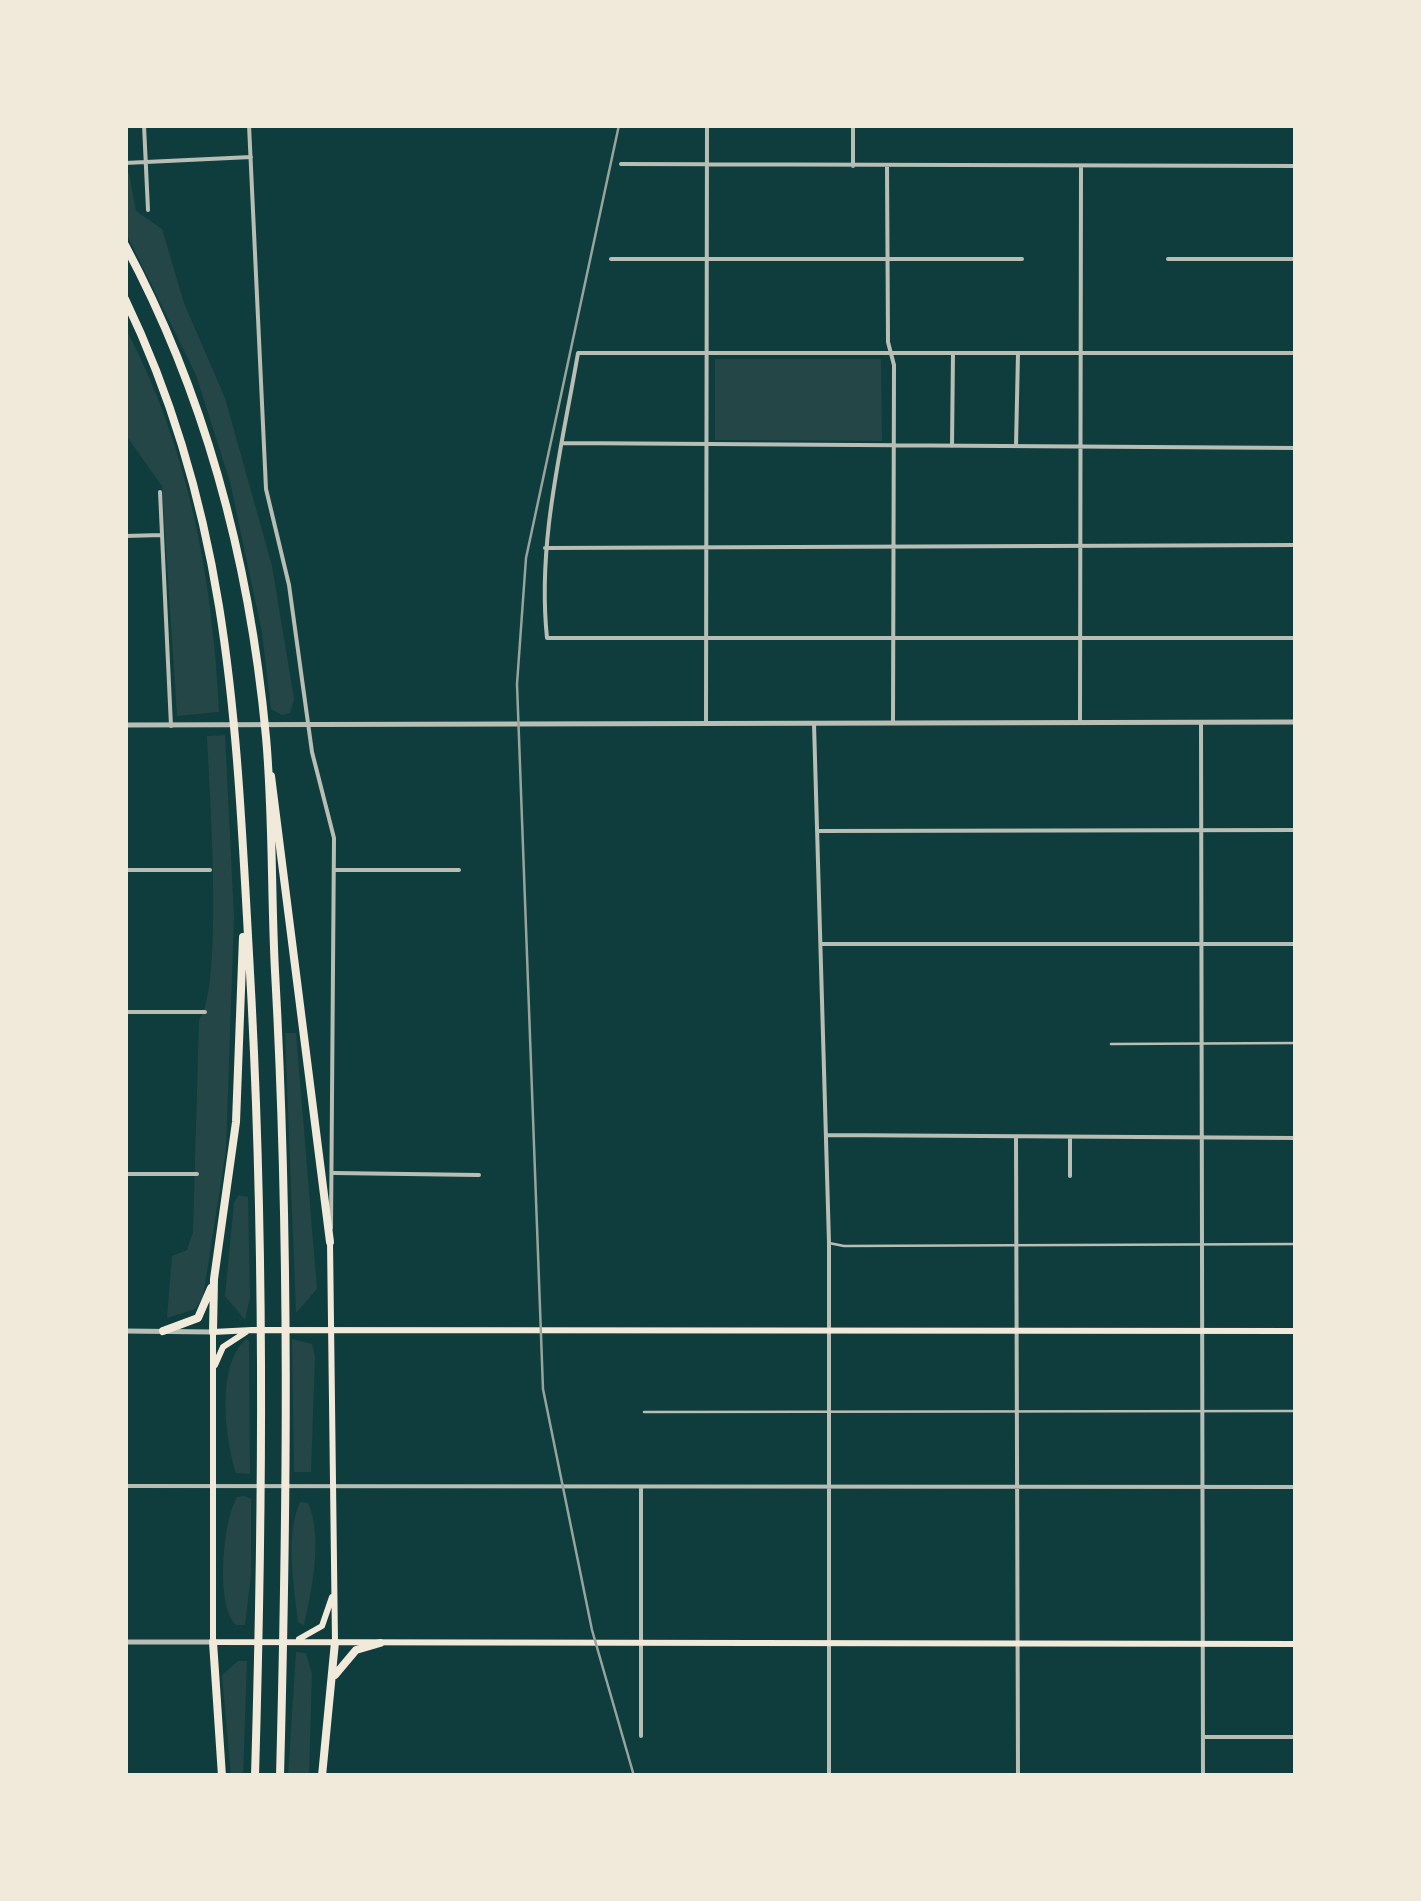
<!DOCTYPE html>
<style>
body{margin:0}
#map{position:relative;width:1421px;height:1901px;overflow:hidden;background:#0f3d3e;font-family:Lora,serif}
canvas{display:block}
.frame{position:absolute;inset:0;border:128px solid #f1e9da;pointer-events:none}
</style>
<div id="map">
<canvas width="1421" height="1901"></canvas>
<div class="frame"></div>
</div>
<script>
const context = document.querySelector('canvas').getContext('2d');
context.lineJoin = 'round';
function fill(path, color) { context.fillStyle = color; context.fill(path, 'evenodd'); }
function strokePath(path, color, width, dash) { context.strokeStyle = color; context.lineWidth = width; context.lineCap = dash ? 'butt' : 'round'; context.setLineDash(dash || []); context.stroke(path); }
fill(new Path2D(`
 M129 173 136 211 162 229 184 303 225 398 272 566 294 699 290 713 282 715 271 709 262 632 230 482 196 375 125 231V174Z
 M125 327C188 446 213 579 219 712L177 716 162 486 125 434Z
 M715 359H881L882 441 715 440Z
 M225 735 234 917 226 1150 203 1297 195 1309 167 1318 172 1256 187 1250 193 1232 199 1020C224 989 209 784 207 736Z
 M285 1033H296L317 1289 296 1313Z
 M239 1195 248 1197 250 1297 245 1320 225 1296 234 1202Z
 M246 1339 249 1341 250 1474 236 1473C225 1437 216 1366 246 1339Z
 M292 1339 312 1344 315 1356 311 1472H294Z
 M244 1496 251 1499V1574L245 1625H236C215 1605 223 1521 237 1497Z
 M300 1502 308 1503C323 1537 312 1589 304 1625L298 1622C294 1587 285 1535 300 1502Z
 M296 1652 306 1653 312 1674 309 1776H288Z
 M238 1661H247L243 1776H231L222 1675Z`), '#244646');
strokePath(new Path2D(`
 M1111 1044 1296 1043
 M829 1243 844 1246 1296 1244
 M644 1412 1296 1411`), '#b8beb3', 2.5);
strokePath(new Path2D(`
 M144 125 148 210
 M249 125 266 489 289 585 312 752 334 838 331 1228
 M853 125V166
 M125 163 251 157
 M621 164 1296 166
 M887 166 888 342 894 365 893 723
 M611 259H1022
 M1168 259H1296
 M1296 353H578C562 447 537 542 547 638H1296
 M563 443 1296 448
 M952 446 953 353
 M1016 446 1018 353
 M160 492 171 726
 M125 536 162 535
 M545 548 1296 545
 M1080 721 1081 166
 M1201 722 1203 1776
 M706 724 707 125
 M814 724 829 1243V1776
 M818 831 1296 830
 M125 870H210
 M334 870H459
 M822 944H1296
 M125 1012H205
 M826 1135 1296 1138
 M1016 1138 1018 1776
 M1070 1138V1176
 M334 1173 479 1175
 M125 1174H197
 M125 1486 1296 1487
 M641 1487V1736
 M1203 1737H1296`), '#b8beb3', 4);
strokePath(new Path2D(`
 M125 725 1296 722
 M125 1331 213 1332
 M125 1642H212`), '#b8beb3', 5);
strokePath(new Path2D(`
 M330 1242 335 1642
 M1296 1331 252 1330 213 1332V1642L1296 1644
 M215 1365 223 1347 246 1332
 M299 1639 322 1626 332 1597`), '#f1e9da', 6);
strokePath(new Path2D(`
 M125 245C207 398 250 565 266 737 273 814 271 894 275 971 290 1239 287 1508 280 1776
 M125 299C229 515 236 720 249 954 265 1228 263 1502 255 1776
 M271 776 330 1242
 M163 1331 198 1318 211 1288
 M213 1332 214 1279 236 1122 243 937
 M213 1642 222 1776
 M335 1675 356 1650 380 1643
 M322 1776 335 1642`), '#f1e9da', 8);
strokePath(new Path2D(`
 M619 125 526 558 517 684 543 1389 592 1630 634 1776`), '#97a49c', 2.5);
</script>
